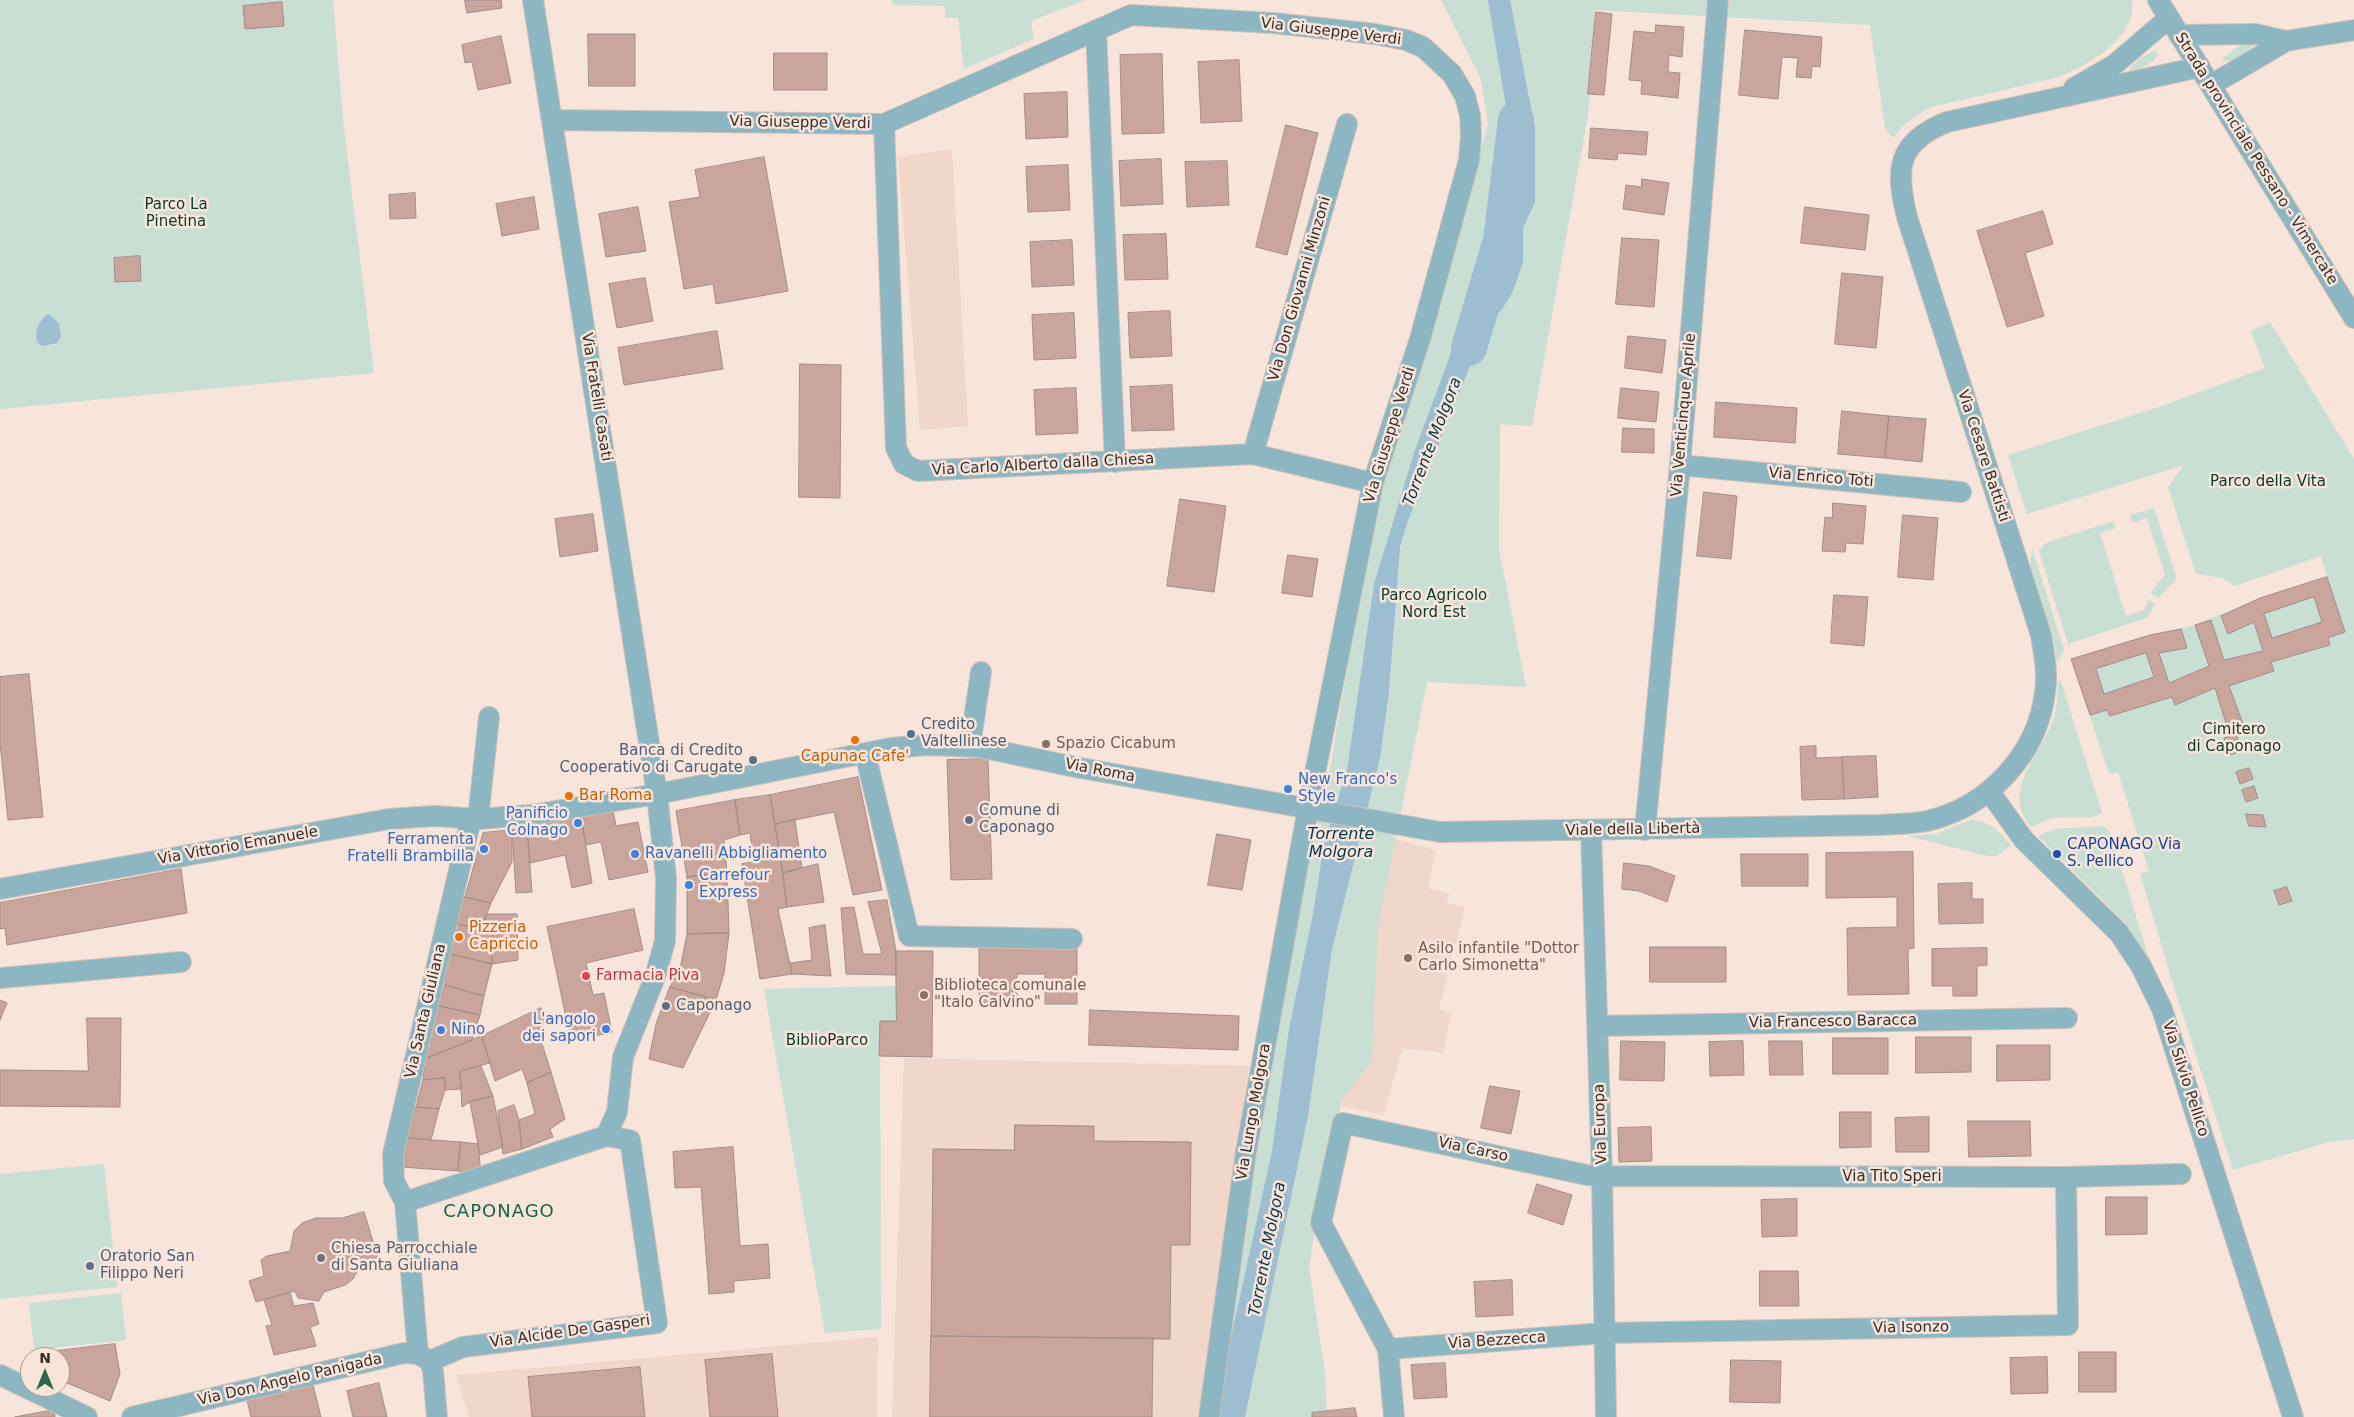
<!DOCTYPE html>
<meta charset="utf-8">
<style>
body{margin:0}
#map{position:relative;width:2354px;height:1417px;overflow:hidden;background:#f7e4da;font-family:"DejaVu Sans",sans-serif}
canvas{display:block}
.north{position:absolute;left:20px;top:1347px;width:50px;height:50px;box-sizing:border-box;background:#f7e4da;border:1px solid #aa9c94;border-radius:50%;rotate:0deg;font-size:14px;font-weight:700;line-height:20px;text-align:center;color:#362f2b}
.north::after{content:'';display:block;margin:auto;width:18px;height:22px;background:#2a654e;clip-path:polygon(50% 0,100% 100%,50% 72%,0 100%)}
</style>
<div id="map">
<canvas width="2354" height="1417"></canvas>
<div class="north">N</div>
</div>
<script>
const context = document.querySelector('canvas').getContext('2d');
context.lineJoin = 'round';
function fill(path, color) { context.fillStyle = color; context.fill(path, 'evenodd'); }
function strokePath(path, color, width, dash) { context.strokeStyle = color; context.lineWidth = width; context.lineCap = dash ? 'butt' : 'round'; context.setLineDash(dash || []); context.stroke(path); }
function write(font, color, halo, rows, align = 'center') {
  context.font = font + ' "DejaVu Sans",sans-serif'; context.lineWidth = 5; context.setLineDash([]); context.textBaseline = 'middle'; context.strokeStyle = halo; context.fillStyle = color; for (const [text, x, y, turn = 0] of rows) {
    context.save(); context.translate(x, y); context.rotate((+turn || 0) * Math.PI / 180); context.textAlign = isNaN(turn) ? turn : align; if (halo) context.strokeText(text, 0, 0); context.fillText(text, 0, 0); context.restore();
  }
}
fill(new Path2D(`
 M952 149 968 426 920 430 898 157Z
 M1387 836 1436 851 1428 888 1449 893 1447 903 1465 907 1439 1009 1451 1013 1443 1053 1402 1048 1384 1115 1337 1105Z
 M904 1058 1249 1066 1199 1417H892Z
 M878 1337 877 1417H469L456 1375Z`), '#f0d7c9');
fill(new Path2D(`
 M0 0H333L343 120 374 373 0 409Z
 M891 0H1085L1031 21 1034 39 964 69 958 18H945V6L893 5Z
 M1441 0H2132C2137 39 2086 67 2055 78L1928 108 1905 124 1893 138 1885 128 1870 25 1595 10 1588 115 1532 426 1500 424 1499 549 1526 687 1427 682 1378 927 1372 1061 1342 1099 1313 1240 1309 1268 1325 1372 1327 1417H1213L1309 835 1327 788 1374 505 1488 124 1481 79Z
 M2246 41 2252 42 2254 45C2246 53 2234 62 2223 61V58Z
 M2155 51 2159 55C2151 63 2141 73 2129 71V69L2141 57Z
 M2270 322 2354 459V1139L2329 1142 2233 1170 2172 981 2140 873 2149 871 2118 772 2109 774 2071 659 2150 635 2195 625 2260 598 2327 577 2321 556 2234 586 2222 578 2196 574 2168 487 2184 465 2027 514 2008 455 2159 407 2265 368 2251 331Z
 M2154 508 2177 579 2158 598 2150 593 2165 575 2147 518 2132 523 2130 515Z
 M2113 521 2116 528 2100 533 2126 616 2144 610 2148 600 2155 604 2147 618 2068 644 2039 551 2046 543Z
 M2032 548 2064 650 2057 663 2052 633 2030 566Z
 M2061 681 2102 813 2094 817 2053 818 2031 827C2000 789 2041 756 2053 720 2057 708 2058 695 2058 682Z
 M1970 820C1989 820 1999 831 2011 845L1996 856H1988L1907 836 1936 834Z
 M2103 826 2110 832 2151 965 2128 926 2038 836 2055 829Z
 M896 986V1021L880 1022 881 1329 825 1333 764 989Z
 M104 1164 117 1287 0 1299V1174Z
 M121 1293 126 1340 34 1350 29 1303Z`), '#c9dfd4');
fill(new Path2D(`
 M1488 0H1510L1535 128V202L1523 228V262L1513 291 1503 308 1485 329 1407 523 1400 547 1389 691 1380 758 1332 949 1308 1116 1245 1417H1219L1230 1342 1272 1151 1289 1029 1313 914 1324 844 1347 770 1374 584 1414 453 1459 331 1483 304 1492 261 1514 212 1511 194 1509 124Z
 M48 314 59 323 61 337 57 343 42 346 37 342C35 331 38 321 48 314Z`), '#9cbed0');
strokePath(new Path2D(`
 M1469 348 1501 240 1516 120`), '#9cbed0', 36);
const building = new Path2D(`
 M465 0H501L502 8 467 13Z
 M282 2 284 26 245 29 243 6Z
 M1596 12 1612 14 1604 95 1588 94Z
 M1656 25 1684 27 1682 57 1669 55 1668 72 1680 73 1678 98 1641 94 1642 81 1629 80 1634 31 1655 33Z
 M1745 30 1822 37 1820 67 1812 66 1811 78 1796 77 1798 58 1782 57 1778 99 1739 95Z
 M588 34H635V86H589Z
 M501 36 511 83 478 90 472 62 465 63 462 45Z
 M774 53H827V90H774Z
 M1162 54 1164 133 1122 134 1120 55Z
 M1239 60 1242 121 1201 123 1198 62Z
 M1067 92 1068 137 1026 139 1024 94Z
 M1286 125 1318 133 1287 255 1256 247Z
 M1591 128 1648 132 1646 155 1618 153 1617 160 1589 158Z
 M764 157 788 291 716 304 713 284 684 289 669 202 700 197 695 170Z
 M1161 159 1163 204 1121 206 1119 161Z
 M1227 161 1229 205 1187 207 1185 162Z
 M1068 165 1070 210 1028 212 1026 167Z
 M1642 179 1669 183 1664 215 1623 209 1626 185 1641 187Z
 M415 193 416 218 390 219 389 195Z
 M534 197 539 229 502 236 496 204Z
 M638 207 646 251 606 257 599 214Z
 M1805 207 1869 215 1865 250 1801 243Z
 M2043 211 2053 244 2025 253 2044 316 2007 327 1977 231Z
 M1166 234 1168 279 1125 280 1123 235Z
 M1622 238 1659 240 1654 307 1616 304Z
 M1072 240 1074 285 1032 287 1030 242Z
 M140 256 141 281 115 282 114 258Z
 M1842 273 1883 277 1876 348 1835 344Z
 M645 278 653 321 617 328 609 284Z
 M1170 311 1172 356 1130 358 1128 313Z
 M1074 313 1076 358 1034 360 1032 315Z
 M717 331 723 369 624 385 618 348Z
 M1628 336 1666 340 1662 373 1625 368Z
 M800 364 841 365 840 498 799 497Z
 M1172 385 1174 430 1132 431 1130 387Z
 M1076 388 1078 433 1036 435 1034 390Z
 M1621 388 1659 392 1656 422 1618 418Z
 M1716 402 1797 408 1795 443 1714 437Z
 M1842 411 1889 416 1885 458 1838 454Z
 M1889 416 1926 419 1922 462 1885 458Z
 M1623 428 1654 429V453L1622 452Z
 M1704 492 1737 496 1731 559 1697 556Z
 M1180 499 1226 506 1214 592 1167 586Z
 M1833 503 1866 506 1863 544 1846 543 1845 552 1822 551 1825 517 1832 518Z
 M593 514 598 551 560 557 555 519Z
 M1903 515 1938 518 1933 580 1898 577Z
 M1288 555 1318 559 1312 597 1282 593Z
 M2327 577 2345 632 2328 638 2330 645 2271 662 2274 671 2229 686 2246 732 2236 734 2242 751 2230 755 2224 738 2230 736 2215 688 2175 705 2172 697 2110 716 2107 710 2090 715 2071 659 2150 635 2181 629 2187 648 2159 653 2169 683 2209 666 2195 625 2211 620 2224 660 2263 651 2254 622 2228 634 2221 616 2260 598ZM2314 597 2322 622 2272 638 2264 614ZM2146 653 2154 677 2104 694 2096 669Z
 M1834 595 1868 597 1864 646 1831 643Z
 M29 674 43 817 8 820 0 743V677Z
 M1816 746V758L1842 757 1844 799 1802 800 1800 747Z
 M1876 756 1878 797 1844 799 1842 757Z
 M988 759 992 879 951 880 947 760Z
 M2249 768 2253 779 2240 784 2236 772Z
 M858 777 882 890 853 895 834 812 775 824 770 795Z
 M2254 786 2258 798 2246 802 2242 790Z
 M770 795 780 858 754 862 750 833 740 835 735 800Z
 M735 800 740 835 724 840 727 873 687 877 676 811Z
 M613 811 616 826 638 822 648 872 609 880 601 842 586 845 581 817Z
 M2246 814 2263 815 2266 827 2249 826Z
 M581 817 592 883 572 888 565 855 530 863 527 828Z
 M795 820 802 868 783 873 775 824Z
 M527 828 532 892 516 893 512 830Z
 M512 830V862L491 903 465 897 483 833Z
 M1217 834 1251 840 1242 890 1208 885Z
 M1913 852 1914 948 1908 949 1909 994 1848 995 1847 928 1897 927V897L1826 898V853Z
 M1741 854H1808V886H1742Z
 M780 858 787 907 778 909 792 974 760 979 742 864Z
 M1624 863 1649 866 1675 876 1667 902 1639 891 1622 889Z
 M818 864 824 902 787 907 783 873Z
 M181 869 187 913 7 945 5 928 0 929V903Z
 M727 873 729 933 687 934V877Z
 M1972 883V899H1983V923L1939 924 1938 884Z
 M2287 887 2292 901 2279 905 2274 891Z
 M465 897 491 903 481 929 457 924Z
 M887 900 896 951V975L846 974 841 908 854 907 863 954H882L868 902Z
 M634 909 643 950 586 963 593 995 604 993 612 1032 571 1041 547 927Z
 M487 914H517L518 960 492 964 493 932 481 929Z
 M457 924 493 932 492 964 450 954Z
 M825 925 831 976 792 974 790 963 812 960 809 928Z
 M729 933 724 973 716 1000 670 987 681 964 687 934Z
 M1077 947V1004H1045V974H1017V1004H979V948Z
 M1650 947H1726V982H1650Z
 M1987 948V965L1977 966V996H1953V986H1932V949Z
 M896 951H933L932 1057 879 1056 880 1021H896Z
 M450 954 492 964 484 996 445 985Z
 M445 985 484 996 480 1015 439 1006Z
 M670 987 716 1000 683 1068 649 1059 656 1024Z
 M0 1000 7 1003 0 1020Z
 M439 1006 480 1015 472 1040 425 1059Z
 M541 1008 545 1022 538 1031 551 1072 527 1083 522 1069 495 1081 482 1036Z
 M1090 1010 1239 1016 1238 1050 1089 1045Z
 M87 1018H121L120 1107 0 1106V1070L88 1071Z
 M482 1036 490 1063 460 1071 461 1089 445 1090V1078L423 1080 425 1059Z
 M1916 1037H1971V1072L1916 1073Z
 M1833 1038H1888V1074H1833Z
 M1621 1041 1665 1042 1664 1081 1620 1080Z
 M1743 1041 1744 1075 1710 1076 1709 1042Z
 M1769 1041H1802L1803 1075H1770Z
 M1997 1045H2050V1080L1997 1081Z
 M481 1066 493 1096 470 1102 462 1107 460 1071Z
 M551 1072 565 1119 550 1129 553 1137 522 1149 519 1120 535 1114 527 1083Z
 M445 1078V1090L439 1109 416 1107 423 1080Z
 M1490 1086 1520 1091 1511 1134 1481 1128Z
 M493 1096 503 1147 480 1155 470 1102Z
 M514 1105 519 1120 522 1149 503 1154 498 1111Z
 M416 1107 439 1109 431 1140 408 1138Z
 M1840 1112H1871V1147L1840 1148Z
 M1929 1117V1152H1896L1895 1118Z
 M1968 1121H2030L2031 1156 1969 1157Z
 M1015 1125 1094 1126V1141L1191 1142 1190 1245H1171L1170 1339 931 1336 933 1149 1014 1150Z
 M1651 1127 1652 1161 1619 1162 1618 1128Z
 M408 1138 461 1142 458 1171 401 1167Z
 M461 1142 478 1144 481 1174 458 1171Z
 M733 1147 740 1246 768 1244 770 1278 734 1281V1292L709 1294 701 1187 675 1188 673 1152Z
 M1537 1184 1572 1195 1563 1225 1528 1213Z
 M2106 1197H2147V1234L2106 1235Z
 M1797 1199V1236L1762 1237 1761 1200Z
 M364 1212 380 1264 358 1270 353 1279 345 1285 324 1292 319 1301 298 1298 295 1291 256 1302 249 1281 264 1276 261 1260 267 1256 290 1251 294 1231 302 1223 316 1218H342Z
 M1760 1271H1798L1799 1306H1760Z
 M1512 1280 1513 1315 1476 1317 1474 1282Z
 M290 1293 294 1306 313 1303 319 1324 310 1327 316 1346 274 1355 266 1326 272 1325 264 1300Z
 M931 1336 1153 1338 1152 1417H930Z
 M115 1344 120 1374 110 1401 60 1380V1357H53L56 1351Z
 M2079 1352H2116V1392H2079Z
 M772 1354 778 1417H710L705 1360Z
 M2047 1357 2048 1393 2011 1394 2010 1358Z
 M1731 1360 1781 1361 1780 1403 1730 1402Z
 M1445 1363 1447 1397 1414 1399 1411 1365Z
 M640 1367 645 1417H532L528 1377Z
 M379 1383 387 1417H353L347 1391Z
 M313 1385 321 1417H251L247 1400Z
 M1355 1408 1357 1417H1312V1413Z
 M54 1410 55 1417H15Z`);
fill(building, '#c9a59c');
strokePath(building, '#a28e8a', 1);
const minor = new Path2D(`
 M2158 0 2354 318
 M1096 30 1115 462
 M2179 35 2255 34 2286 41 2354 30
 M2211 85 2286 41
 M2074 88 2114 65 2169 18
 M553 120 884 124 1131 15 1273 23 1375 34 1406 40 1423 47 1452 74 1465 96 1470 115 1471 136 1469 160 1420 339 1373 483 1308 808 1246 1152 1209 1417
 M884 124 896 448 904 464 918 471 1253 454 1373 483
 M1253 454 1347 124
 M1680 465 1961 492
 M970 746 981 672
 M865 753 909 936 1072 939
 M1989 791 2024 840 2119 933 2141 966 2162 1009 2293 1417
 M478 819 489 717
 M1591 830 1602 1176 1606 1417
 M1645 830 1680 465 1718 0
 M0 889 389 819 435 816 478 819 531 815 657 794 891 748 927 745 979 747 1075 767 1440 832 1881 825C1896 824 1912 824 1927 821 1988 807 2038 754 2045 692 2048 673 2044 654 2041 635L1907 217C1895 169 1897 142 1947 122L2200 67
 M0 978 181 962
 M1598 1026 2067 1018
 M405 1202 606 1136 617 1112 623 1057 655 977 665 941 666 878 657 794 533 0
 M1388 1349 1606 1333 2068 1325 2066 1177
 M418 1354 405 1202 394 1181 393 1154 471 819
 M430 1361 463 1347 657 1323 630 1140 606 1136
 M0 1375 87 1417
 M132 1417 404 1353 418 1354 430 1361 433 1371 437 1417
 M1394 1417 1388 1349 1321 1223 1343 1123 1587 1175 1602 1176 2066 1177 2181 1174`);
strokePath(minor, '#d0c0b7', 22);
strokePath(minor, '#8cb6c1', 20);
for (const [x, y, r, color] of [
 [911,734,5,"#5c6f8a"],
 [855,740,5,"#e8710a"],
 [1046,744,5,"#8d6e63"],
 [753,760,5,"#5c6f8a"],
 [1288,789,5,"#3f7fe0"],
 [569,796,5,"#e8710a"],
 [969,820,5,"#5c6f8a"],
 [578,823,5,"#3f7fe0"],
 [484,849,5,"#3f7fe0"],
 [635,854,5,"#3f7fe0"],
 [2057,854,5,"#1a4fb4"],
 [689,885,5,"#3f7fe0"],
 [459,937,5,"#e8710a"],
 [1408,958,5,"#8d6e63"],
 [586,976,5,"#e0444e"],
 [924,995,5,"#8d6e63"],
 [666,1006,5,"#5c6f8a"],
 [606,1029,5,"#3f7fe0"],
 [441,1030,5,"#3f7fe0"],
 [321,1258,5,"#6b7280"],
 [90,1266,5,"#5c6f8a"]
]) { const dot = new Path2D(); dot.arc(x, y, r, 0, 2 * Math.PI); context.fillStyle = color; context.fill(dot); strokePath(dot, '#f7e4da', 2); }
write('15px', '#362f2b', '#f7e4da', [
 ["Via Giuseppe Verdi",1331,32,7],
 ["Via Giuseppe Verdi",800,123,1],
 ["Strada provinciale Pessano - Vimercate",2256,159,58],
 ["Via Don Giovanni Minzoni",1300,289,-74],
 ["Via Fratelli Casati",596,397,81],
 ["Via Venticinque Aprile",1684,415,-85],
 ["Via Giuseppe Verdi",1390,435,-73],
 ["Via Cesare Battisti",1983,456,72],
 ["Via Carlo Alberto dalla Chiesa",1043,465,-3],
 ["Via Enrico Toti",1821,478,5],
 ["Via Roma",1100,771,11],
 ["Viale della Libertà",1633,830,-1],
 ["Via Vittorio Emanuele",238,846,-10],
 ["Via Santa Giuliana",426,1011,-77],
 ["Via Francesco Baracca",1833,1022,-1],
 ["Via Silvio Pellico",2185,1079,72],
 ["Via Lungo Molgora",1254,1112,-80],
 ["Via Europa",1601,1124,-92],
 ["Via Carso",1473,1150,12],
 ["Via Tito Speri",1892,1177],
 ["Via Isonzo",1911,1328,-1],
 ["Via Alcide De Gasperi",570,1332,-8],
 ["Via Bezzecca",1497,1341,-4],
 ["Via Don Angelo Panigada",290,1380,-13]
]);
write('15px', '#083a28', '#f7e4da', [
 ["Parco La",176,205],
 ["Pinetina",176,222],
 ["Parco della Vita",2268,482],
 ["Parco Agricolo",1434,596],
 ["Nord Est",1434,613],
 ["Cimitero",2234,730],
 ["di Caponago",2234,747],
 ["BiblioParco",827,1041]
]);
write('15px', '#4e5e75', '#f7e4da', [
 ["Credito",921,725],
 ["Valtellinese",921,742],
 ["Banca di Credito",743,751,"right"],
 ["Cooperativo di Carugate",743,768,"right"],
 ["Comune di",979,811],
 ["Caponago",979,828],
 ["Caponago",676,1006],
 ["Oratorio San",100,1257],
 ["Filippo Neri",100,1274]
], 'left');
write('15px', '#785e54', '#f7e4da', [
 ["Spazio Cicabum",1056,744],
 ["Asilo infantile \"Dottor",1418,949],
 ["Carlo Simonetta\"",1418,966],
 ["Biblioteca comunale",934,986],
 ["\"Italo Calvino\"",934,1003]
], 'left');
write('15px', '#c56008', '#f7e4da', [
 ["Capunac Cafe'",855,757,"center"],
 ["Bar Roma",579,796],
 ["Pizzeria",469,928],
 ["Capriccio",469,945]
], 'left');
write('15px', '#366cbe', '#f7e4da', [
 ["New Franco's",1298,780],
 ["Style",1298,797],
 ["Panificio",568,814,"right"],
 ["Colnago",568,831,"right"],
 ["Ferramenta",474,840,"right"],
 ["Fratelli Brambilla",474,857,"right"],
 ["Ravanelli Abbigliamento",645,854],
 ["Carrefour",699,876],
 ["Express",699,893],
 ["L'angolo",596,1020,"right"],
 ["dei sapori",596,1037,"right"],
 ["Nino",451,1030]
], 'left');
write('15px', '#164399', '#f7e4da', [
 ["CAPONAGO Via",2067,845],
 ["S. Pellico",2067,862]
], 'left');
write('15px', '#be3a42', '#f7e4da', [
 ["Farmacia Piva",596,976]
], 'left');
write('15px', '#5b616d', '#f7e4da', [
 ["Chiesa Parrocchiale",331,1249],
 ["di Santa Giuliana",331,1266]
], 'left');
write('italic 16px', '#06374b', '#f7e4da', [
 ["Torrente Molgora",1433,442,-69],
 ["Torrente",1341,835],
 ["Molgora",1341,853],
 ["Torrente Molgora",1268,1249,-79]
]);
context.letterSpacing = '1px';
write('18px', '#1b6149', '#f7e4da', [
 ["CAPONAGO",499,1212]
]);
context.letterSpacing = '0px';
</script>
